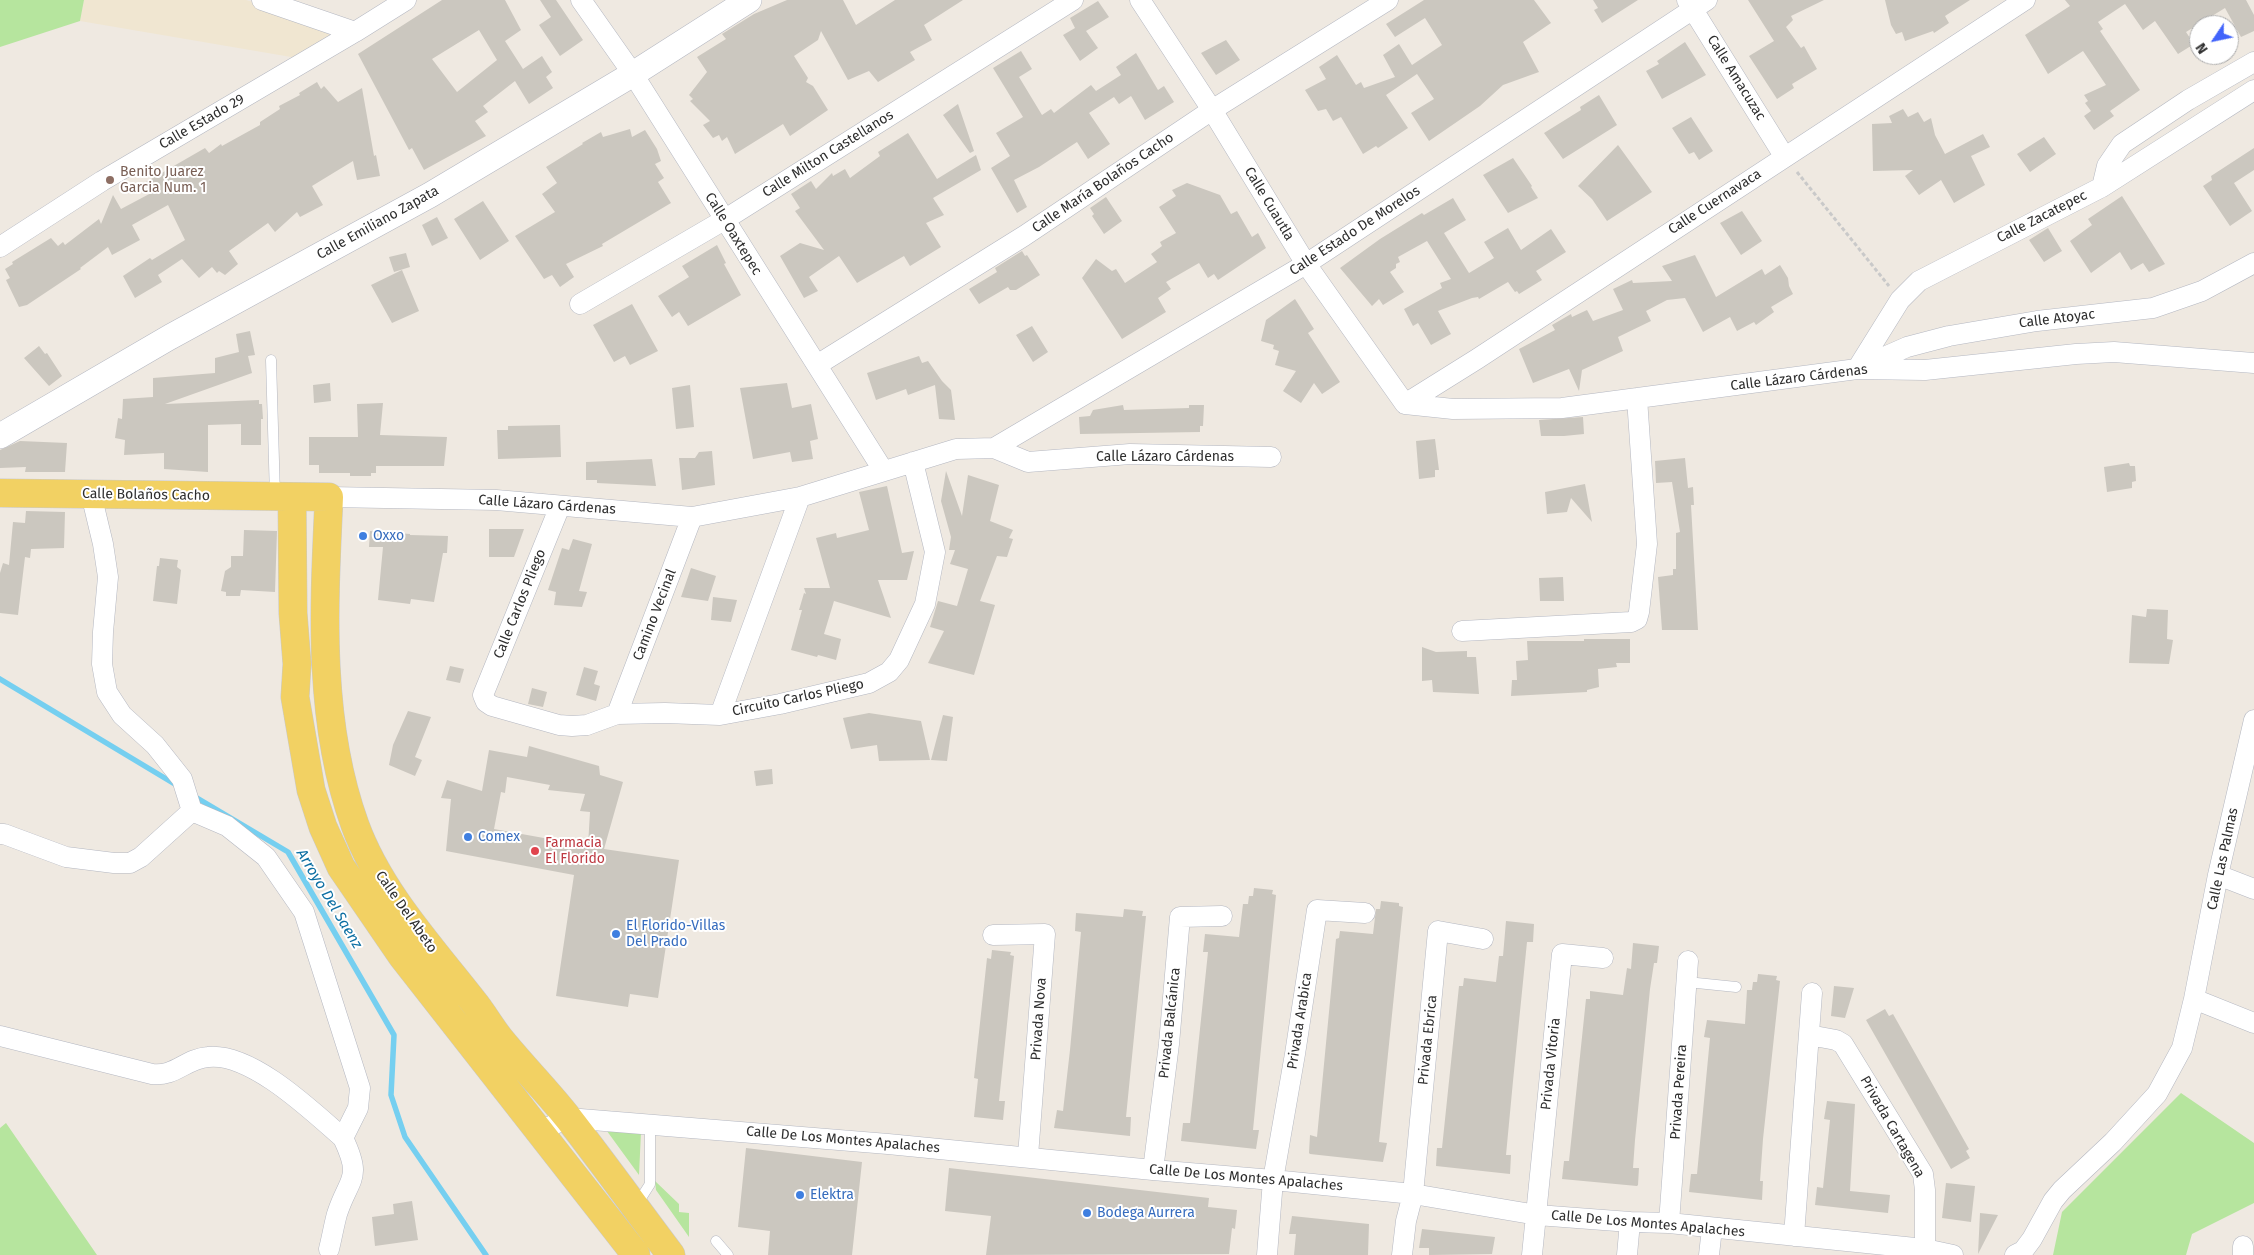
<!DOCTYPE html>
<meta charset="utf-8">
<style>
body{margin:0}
#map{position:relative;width:2254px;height:1255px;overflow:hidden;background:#efe9e1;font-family:"Fira Sans",sans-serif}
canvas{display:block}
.north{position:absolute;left:2189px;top:15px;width:50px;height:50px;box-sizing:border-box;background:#fff;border:1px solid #ababab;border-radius:50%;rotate:236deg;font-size:14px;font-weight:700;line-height:20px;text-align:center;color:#2e2e2e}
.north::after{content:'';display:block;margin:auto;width:18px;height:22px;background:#4264fb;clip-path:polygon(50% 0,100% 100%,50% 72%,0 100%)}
</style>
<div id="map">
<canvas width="2254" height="1255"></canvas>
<div class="north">N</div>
</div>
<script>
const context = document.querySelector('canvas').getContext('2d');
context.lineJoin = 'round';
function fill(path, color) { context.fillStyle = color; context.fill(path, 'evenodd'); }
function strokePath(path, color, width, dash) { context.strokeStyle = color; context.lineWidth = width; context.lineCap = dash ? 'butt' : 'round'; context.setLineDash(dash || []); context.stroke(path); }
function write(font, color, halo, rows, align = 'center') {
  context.font = font + ' "Fira Sans",sans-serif'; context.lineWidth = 4; context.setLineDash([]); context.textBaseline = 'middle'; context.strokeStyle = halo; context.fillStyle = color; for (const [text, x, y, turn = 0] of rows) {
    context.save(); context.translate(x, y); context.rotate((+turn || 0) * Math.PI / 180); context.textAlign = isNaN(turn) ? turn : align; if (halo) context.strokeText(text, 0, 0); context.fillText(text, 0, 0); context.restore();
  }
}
fill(new Path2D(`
 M84 0H246L358 33 297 58 80 21Z`), '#f0e6d1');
fill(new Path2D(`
 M0 0H84L80 21 0 47Z
 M2181 1093 2254 1143V1203L2192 1234 2186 1255H2053L2062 1212Z
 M6 1123 97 1255H0V1128Z
 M604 1127 641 1132 639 1175Z
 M655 1181 679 1204V1212L689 1213V1237L656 1190Z`), '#b6e59e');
strokePath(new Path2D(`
 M0 679 178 786
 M192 795 288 852 394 1035 391 1095 405 1137 486 1255`), '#75cff0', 5.5);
fill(new Path2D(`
 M442 0H505L521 30 505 41 523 69 542 56 552 72 546 77 553 88 529 104 515 81 483 106 488 112 475 121 486 136 424 170 412 148 409 150 358 54ZM479 30 497 60 457 92 432 59Z
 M540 0H556L583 40 560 56 539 25 551 17Z
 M787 0H843L856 25 895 0H963L924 25 932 40 910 52 915 60 878 82 869 71 848 80 821 31 818 40 794 56 808 78 806 82 813 86 828 110 790 136 783 124 735 154 727 137 722 141 719 135 713 138 703 125 710 121 690 101 693 99 689 95 707 72 697 57 726 39 722 34 754 14Z
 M1424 0H1534L1551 23 1523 42 1539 72 1503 85 1480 106 1429 141 1411 113 1434 99 1417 74 1386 95 1408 128 1378 148 1376 146 1363 154 1341 117 1333 121 1326 109 1318 111 1305 90 1326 79 1319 67 1337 55 1356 85 1361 82 1364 88 1395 77 1383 55 1399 44 1412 65 1442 45 1425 18 1395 37 1386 24Z
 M1593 0H1638L1602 23 1594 10 1598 8Z
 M1748 0H1824L1791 16 1793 20 1786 27 1801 48 1804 46 1817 69 1792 84 1794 88 1777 99 1749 56 1774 41Z
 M1885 0H1970L1945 16 1949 23 1934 33 1933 31 1905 41 1902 32 1896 34 1891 25Z
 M2065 0H2246L2254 15V31L2241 37 2225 8 2186 32 2194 44 2178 54 2155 21 2143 30 2125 4 2098 22 2103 29 2100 31 2140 90 2110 111 2114 116 2094 130 2084 116 2091 111 2085 103 2088 101 2084 95 2106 85 2083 51 2048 74 2025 35 2070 6Z
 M1098 1 1109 17 1086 31 1098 48 1080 61 1063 35 1075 28 1070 18Z
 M1226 40 1240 60 1216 75 1201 53Z
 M1685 42 1706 75 1662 99 1646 71 1659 64 1657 61Z
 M1021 51 1032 69 1019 77 1042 115 1051 109 1054 113 1091 85 1096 91 1121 75 1116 67 1136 53 1158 90 1164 86 1174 102 1145 120 1131 96 1119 104 1114 97 1089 113 1110 144 1088 159 1077 142 1039 167 1014 180 1027 207 1017 213 991 168 1010 156 996 133 1023 117 993 68Z
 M317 82 321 89 324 86 338 102 362 88 374 156 376 155 380 176 357 180 353 161 312 186 323 205 300 217 297 212 275 232 268 223 229 251 238 264 225 275 219 271 217 273 212 267 199 278 182 259 158 275 162 282 135 298 123 276 150 258 152 260 185 240 168 205 132 225 140 240 112 255 108 247 80 268 81 269 27 305 19 307 6 280 10 278 5 269 13 264 12 262 51 238 58 246 63 242 65 245 99 219 101 224 113 195 121 209 153 192 146 182 205 148 209 153 221 144 222 146 260 125V122L280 109 279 106 300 95 299 93Z
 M1599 95 1617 125 1563 159 1544 133 1581 110 1580 107Z
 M958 104 974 151 970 153 943 115Z
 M1903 109 1908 117 1918 112 1924 122 1931 118 1935 135 1945 154 1983 134 1990 147 1971 156 1985 185 1954 203 1941 180 1919 195 1905 176 1913 170 1873 171 1872 124 1892 123 1889 116Z
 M1691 117 1713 151 1699 160 1694 152 1689 154 1672 128Z
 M630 129 632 137 645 130 657 149 661 161 655 164 664 178 658 182 671 203 602 244 603 246 566 264 574 277 560 287 552 275 544 279 515 236 555 212 542 194 557 183 546 167 583 144 582 143 601 132 603 137Z
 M908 133 937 179 976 155 981 170 933 198 944 215 926 223 941 247 910 266 904 256 857 283 839 256 809 277 818 291 804 298 780 256 800 243 824 250 795 211 800 208 791 194 811 181 816 189 832 173 833 176 845 169 850 178 880 156 878 152Z
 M2044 137 2056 154 2030 172 2017 154Z
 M1618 145 1652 192 1607 221 1592 199 1578 186Z
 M2254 148V170L2234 183 2252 211 2230 226 2203 186 2212 180 2211 176Z
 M1513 158 1532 186 1531 187 1538 198 1508 213 1483 175Z
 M1187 183 1220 195 1231 214 1237 211 1252 237 1258 233 1266 248 1218 280 1214 274 1208 278 1199 263 1166 282 1171 289 1158 298 1166 312 1122 339 1082 278 1096 259 1112 271 1116 269 1125 283 1157 262 1151 254 1162 246 1160 242 1176 233 1159 207 1176 196 1172 190Z
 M2122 196 2165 264 2149 272 2143 263 2131 270 2120 252 2091 273 2070 241 2092 225 2088 219Z
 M1106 197 1122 221 1104 234 1092 216 1094 214 1090 208Z
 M1453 198 1466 220 1444 233 1469 273 1494 258 1484 242 1508 228 1521 250 1551 229 1566 252 1536 271 1542 280 1519 294 1517 291 1515 292 1508 282 1479 299 1478 297 1472 298 1438 311 1451 334 1431 345 1418 323 1413 326 1404 309 1442 288 1440 283 1451 279 1427 241 1398 257 1400 262 1396 264V268L1390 272 1404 292 1383 305 1379 299 1372 306 1340 268 1380 239 1422 213 1424 215Z
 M483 201 509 241 480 260 454 219Z
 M1742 211 1762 241 1741 255 1720 223Z
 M437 217 448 238 432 246 422 225Z
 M2048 228 2062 251 2044 262 2029 240Z
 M717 245 726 263 724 264 741 295 688 326 679 312 672 317 658 296 689 277 682 266Z
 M1022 251 1025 256 1027 255 1040 275 1016 290H1010L1008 287 979 304 969 289 997 272 995 268Z
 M406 253 410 267 394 272 389 257Z
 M1695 255 1716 297 1762 269 1765 275 1780 265 1788 278 1789 286 1793 294 1771 307 1774 312 1756 325 1754 322 1737 331 1730 317 1703 332 1685 298 1667 300 1646 311 1651 321 1618 337 1623 351 1582 370 1579 391 1569 369 1533 383 1519 349 1555 330 1552 325 1571 314 1572 317 1587 310 1593 321 1623 310 1613 289 1632 280 1633 283 1672 281 1662 266Z
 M402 270 419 311 392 323 371 285Z
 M1295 299 1314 329 1308 333 1340 382 1322 394 1314 383 1301 403 1283 391 1296 371 1275 365 1279 351 1273 349 1274 345 1261 341 1266 320Z
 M632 304 658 351 630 365 625 356 614 362 593 325Z
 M1032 326 1048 352 1033 362 1016 335Z
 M250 331 255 355 248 356 252 373 165 404 259 400V404H262L263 419H261V445H241V424L208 425V472L164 469V453L124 455 125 440 115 438 118 418 122 419 123 399 153 397V378L215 373V358L239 352 236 334Z
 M39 346 45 354 47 353 62 376 49 386 24 358Z
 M919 356 922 363 928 361 942 381 951 390 955 420 939 419 935 385 908 395 906 389 876 400 867 373Z
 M330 383 331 401 314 403 313 385Z
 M787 383 792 408 811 404 818 439 810 441 813 459 792 462 790 452 753 459 740 388Z
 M690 385 694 427 676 429 672 388Z
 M383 403 380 435 447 437 444 466H376V473H371V476H350V473H319V465H309V437H358L357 404Z
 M1123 405 1124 410 1189 408V405H1204L1203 426H1200V432L1080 434 1079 417 1090 416 1093 410Z
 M1583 417 1584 434 1564 436H1541L1539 420Z
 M560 425 561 457 498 459 497 430H508V426Z
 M1435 439 1439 470H1435V477L1419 479 1416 441Z
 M20 441 67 443 65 472H25L26 467 0 468V450Z
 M712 451 715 485 682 490 679 458H695L699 452Z
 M1685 458 1688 488 1693 487 1694 505H1691L1698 630H1662L1658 577 1673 575V569H1676V533L1680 532 1672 482 1656 483 1655 461Z
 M652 459 656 486 597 483V480H586V462Z
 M2129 463 2130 466H2135L2136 481 2132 482V488L2107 492 2104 467Z
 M946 471 962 516 968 475 999 485 990 521 1013 530 1009 538 1013 539 1007 557 997 556 980 601 995 605 974 675 928 663 944 631 930 627 938 601 957 606 968 569 950 564 955 550H949L951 537 941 501Z
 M1585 484 1592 522 1571 498 1567 512 1547 514 1545 492Z
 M887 486 902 553 914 551 907 580H878L891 618 834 601 824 634 841 639 836 660 818 655 817 657 791 650 802 610H799L804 593 806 594 804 588H830L816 538 836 533 837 538 869 530 859 492Z
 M26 511 65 512 64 548 31 549 30 558 25 557 18 615 0 613V573L3 563 9 565 13 522 25 523Z
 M489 529H524L514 557H489Z
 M244 530 277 531 275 592 241 590 240 596H226V592L221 591 225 571 231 567V556H243Z
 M370 531 410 534V535L448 536 447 553H443L434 602 411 599 410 604 378 600 383 547H369Z
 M573 539 592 544 579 591 587 592 582 607 554 605 556 592 548 590 562 548 569 550Z
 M160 558 178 560 177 567 181 570 177 604 153 601 157 566H159Z
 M691 568 716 576 708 601 681 597Z
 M1563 577 1564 601H1540L1539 578Z
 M713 597 737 600 731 622 711 620Z
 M2147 609 2168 610 2167 639 2173 640 2169 664 2129 663 2132 615 2146 617Z
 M1584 639H1630V663H1616L1617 667 1598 669 1599 687 1587 690V692L1511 696 1512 680H1517L1516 661 1528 660 1527 641H1584Z
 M1422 647 1436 652 1467 651V657H1476L1479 694 1433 692 1432 680 1422 681Z
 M450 666 464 669 460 683 446 680Z
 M584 667 598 671 594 684 600 686 596 701 576 695Z
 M532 688 547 692 543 707 528 704Z
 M408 711 431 717 415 757 422 760 415 776 389 765 393 745Z
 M869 713 921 721 930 760 879 761 877 745 851 749 843 718Z
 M943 715 953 717 947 761 931 760Z
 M529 746 599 766 600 775 623 782 604 849 679 860 658 998 630 994 628 1007 556 996 574 875 446 851 451 799 441 798 447 780 482 791 489 750 527 757ZM507 777 550 785 548 790 585 794 580 811 590 812 588 846 494 829 501 792 505 793Z
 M772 769 773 784 756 786 754 771Z
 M1254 888 1273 890 1272 894 1276 895 1253 1130H1259L1256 1149 1181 1141 1183 1123H1190L1193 1096 1208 952H1203L1205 934 1239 937 1243 904H1248L1249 896H1253Z
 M1381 901 1399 903V906L1403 907 1379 1142 1387 1143 1383 1162 1310 1154 1309 1153 1310 1135 1317 1137 1336 939 1339 938 1340 931 1373 934 1376 909H1380Z
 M1124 909 1143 911 1142 916H1146L1126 1117H1131L1130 1136 1054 1128 1057 1110 1063 1111 1070 1050 1081 932 1075 931 1076 913 1123 917Z
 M1506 921 1534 924 1533 942H1527L1513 1081 1506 1155H1511L1510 1174 1436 1166 1437 1148H1442L1459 986H1463L1464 978 1496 982 1499 956H1503Z
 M1633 943 1659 946 1657 963H1654L1650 989 1635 1140 1633 1168H1639L1638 1185 1637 1186 1562 1179 1564 1161H1569L1586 999H1590V991L1623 995 1627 968 1631 969Z
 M992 950 1011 952 1010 955 1014 956 999 1101H1005L1003 1120 974 1117 978 1079 974 1078 980 1023 987 958 991 959Z
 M1758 974 1777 976 1776 980 1780 981 1763 1139 1760 1181H1763L1762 1200 1689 1192 1691 1174H1697L1710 1038 1704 1037 1707 1020 1745 1024 1747 990H1752L1753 982H1757Z
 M1834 986 1854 988 1845 1018 1831 1016Z
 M1885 1009 1889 1016 1893 1014 1969 1149 1966 1151 1970 1158 1951 1169 1866 1020Z
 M1827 1101 1855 1104 1850 1191 1890 1195 1888 1213 1815 1205 1817 1187 1823 1188 1830 1120 1824 1119Z
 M746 1148 862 1162 852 1255H768L770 1231 738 1227Z
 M949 1168 1209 1198 1208 1207 1237 1210 1235 1229 1232 1228 1229 1254 986 1255 991 1216 945 1211Z
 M1946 1183 1975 1186 1971 1222 1942 1218Z
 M412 1201 418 1240 375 1246 372 1217 394 1214 393 1204Z
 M1980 1213 1998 1215 1978 1254Z
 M1292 1216 1369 1224 1368 1255H1294L1296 1234H1289Z
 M1422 1229 1495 1237 1492 1254 1429 1255V1248H1419Z`), '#cbc7bf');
const service = new Path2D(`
 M271 360 275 496
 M1687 982 1736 987
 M633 1203 643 1195 650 1184V1125
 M716 1241 728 1255`);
const minor = new Path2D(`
 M262 0 355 32
 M581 0 633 74 883 470
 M1140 0 1212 110 1306 264 1405 404
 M1687 0 1784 156
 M2102 187 2107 166 2122 144 2188 100 2254 62
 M0 247 102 181 355 32 406 0
 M580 304 724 220 1073 0
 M817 365 1024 236 1212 110 1388 0
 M1864 366 1907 347 1949 336 2037 321 2153 308 2202 291 2254 263
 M1857 369 1900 300 1919 281 2102 187 2254 90
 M1405 404 1453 409 1562 408 1857 369 1925 370 2076 354 2114 352 2254 363
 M1405 404 1477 359 2025 0
 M994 448 1306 264 1707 0
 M91 494 103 544 108 577 103 632 102 664 107 692 122 715 155 745 182 779 192 811
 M329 497 496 500 692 517 800 497 956 449 994 448 1028 462 1130 454 1271 457
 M560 506 483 695 486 702 492 706 559 725 572 726 587 725 617 714 665 713 720 715 780 704 869 683 889 672 899 660 925 604 935 552 913 462
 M1462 631 1631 622 1637 619 1639 612 1647 544 1637 398
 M617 714 692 517
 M720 715 800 497
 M192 811 227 826 266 857 304 912 360 1088 358 1108 343 1138C363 1180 349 1177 337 1214 334 1225 332 1237 329 1249
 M0 834H4L66 857 114 863H130L141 857 192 811
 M2218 875 2254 889
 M993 935 1045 934 1028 1156
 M2194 999 2254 1023
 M1809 1035 1836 1040 1843 1044 1923 1174 1925 1190V1249
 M0 1036 152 1074C175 1077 185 1059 208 1057 251 1052 312 1111 343 1138
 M540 1131 568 1118 888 1144 1153 1170 1273 1180 1413 1194 1537 1215 1630 1222 1669 1223 1925 1249 1953 1255
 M1153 1170 1169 1044 1180 917 1222 916
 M1669 1223 1688 961
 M1794 1236 1812 993
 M2243 1246V1255
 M1267 1255 1273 1180 1295 1054 1317 910 1365 913
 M1402 1255 1406 1221 1413 1194 1438 931 1483 939
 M1532 1255 1562 954 1603 958
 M1627 1255 1630 1222
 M1709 1255 1712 1228
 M2015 1255 2023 1251 2032 1239 2053 1201 2062 1190 2113 1142 2157 1094 2182 1048 2194 999 2218 875 2254 720`);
const tertiary = new Path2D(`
 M0 436 170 337 430 195 633 74 749 0`);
const primary = new Path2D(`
 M0 493 329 497C324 605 317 720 355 825 379 891 430 946 473 1001 483 1013 491 1028 501 1040 523 1067 548 1092 569 1119 604 1164 637 1210 671 1255
 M292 497 293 613 297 664 295 697 311 790 323 827 341 867 402 956 636 1255`);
strokePath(service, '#b4b7c1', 11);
strokePath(minor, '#b4b7c1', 21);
strokePath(tertiary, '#b4b7c1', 26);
strokePath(primary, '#c9c9c9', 29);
strokePath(new Path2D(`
 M1797 172 1889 286`), '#c9c9c9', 3, [4, 2.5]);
strokePath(service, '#fff', 10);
strokePath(minor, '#fff', 20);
strokePath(tertiary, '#fff', 25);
strokePath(primary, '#f2d163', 28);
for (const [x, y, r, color] of [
 [110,180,5,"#8d6e63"],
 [363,536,5,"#3f7fe0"],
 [468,837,5,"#3f7fe0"],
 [535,851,5,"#e0444e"],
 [616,934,5,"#3f7fe0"],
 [800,1195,5,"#3f7fe0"],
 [1087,1213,5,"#3f7fe0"]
]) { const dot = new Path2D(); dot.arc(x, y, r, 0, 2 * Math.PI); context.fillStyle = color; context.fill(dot); strokePath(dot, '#fff', 2); }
write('14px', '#2e2e2e', '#fff', [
 ["Calle Amacuzac",1736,78,58],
 ["Calle Estado 29",202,122,-30],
 ["Calle Milton Castellanos",828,154,-32],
 ["Calle María Bolaños Cacho",1103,183,-34],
 ["Calle Cuernavaca",1715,202,-33],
 ["Calle Cuautla",1269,204,59],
 ["Calle Zacatepec",2042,217,-27],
 ["Calle Emiliano Zapata",378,223,-29],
 ["Calle Estado De Morelos",1355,231,-33],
 ["Calle Oaxtepec",733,234,58],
 ["Calle Atoyac",2057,319,-7],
 ["Calle Lázaro Cárdenas",1799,378,-7],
 ["Calle Lázaro Cárdenas",1165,457],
 ["Calle Bolaños Cacho",146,495,1],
 ["Calle Lázaro Cárdenas",547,505,4],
 ["Calle Carlos Pliego",520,604,-68],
 ["Camino Vecinal",655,615,-69],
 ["Circuito Carlos Pliego",798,698,-12],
 ["Calle Las Palmas",2223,859,-78],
 ["Calle Del Abeto",406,912,55],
 ["Privada Nova",1039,1019,-86],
 ["Privada Arabica",1300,1021,-81],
 ["Privada Balcánica",1170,1023,-84],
 ["Privada Ebrica",1428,1040,-84],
 ["Privada Vitoria",1551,1064,-84],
 ["Privada Pereira",1679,1092,-86],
 ["Privada Cartagena",1892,1127,60],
 ["Calle De Los Montes Apalaches",843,1140,5],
 ["Calle De Los Montes Apalaches",1246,1178,5],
 ["Calle De Los Montes Apalaches",1648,1224,5]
]);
write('14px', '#785e54', '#fff', [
 ["Benito Juarez",120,172],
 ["Garcia Num. 1",120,188]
], 'left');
write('14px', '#366cbe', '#fff', [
 ["Oxxo",373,536],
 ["Comex",478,837],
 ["El Florido-Villas",626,926],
 ["Del Prado",626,942],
 ["Elektra",810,1195],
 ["Bodega Aurrera",1097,1213]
], 'left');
write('14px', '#be3a42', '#fff', [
 ["Farmacia",545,843],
 ["El Florido",545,859]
], 'left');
write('italic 15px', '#0d6fa3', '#fff', [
 ["Arroyo Del Saenz",329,899,59]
]);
</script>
